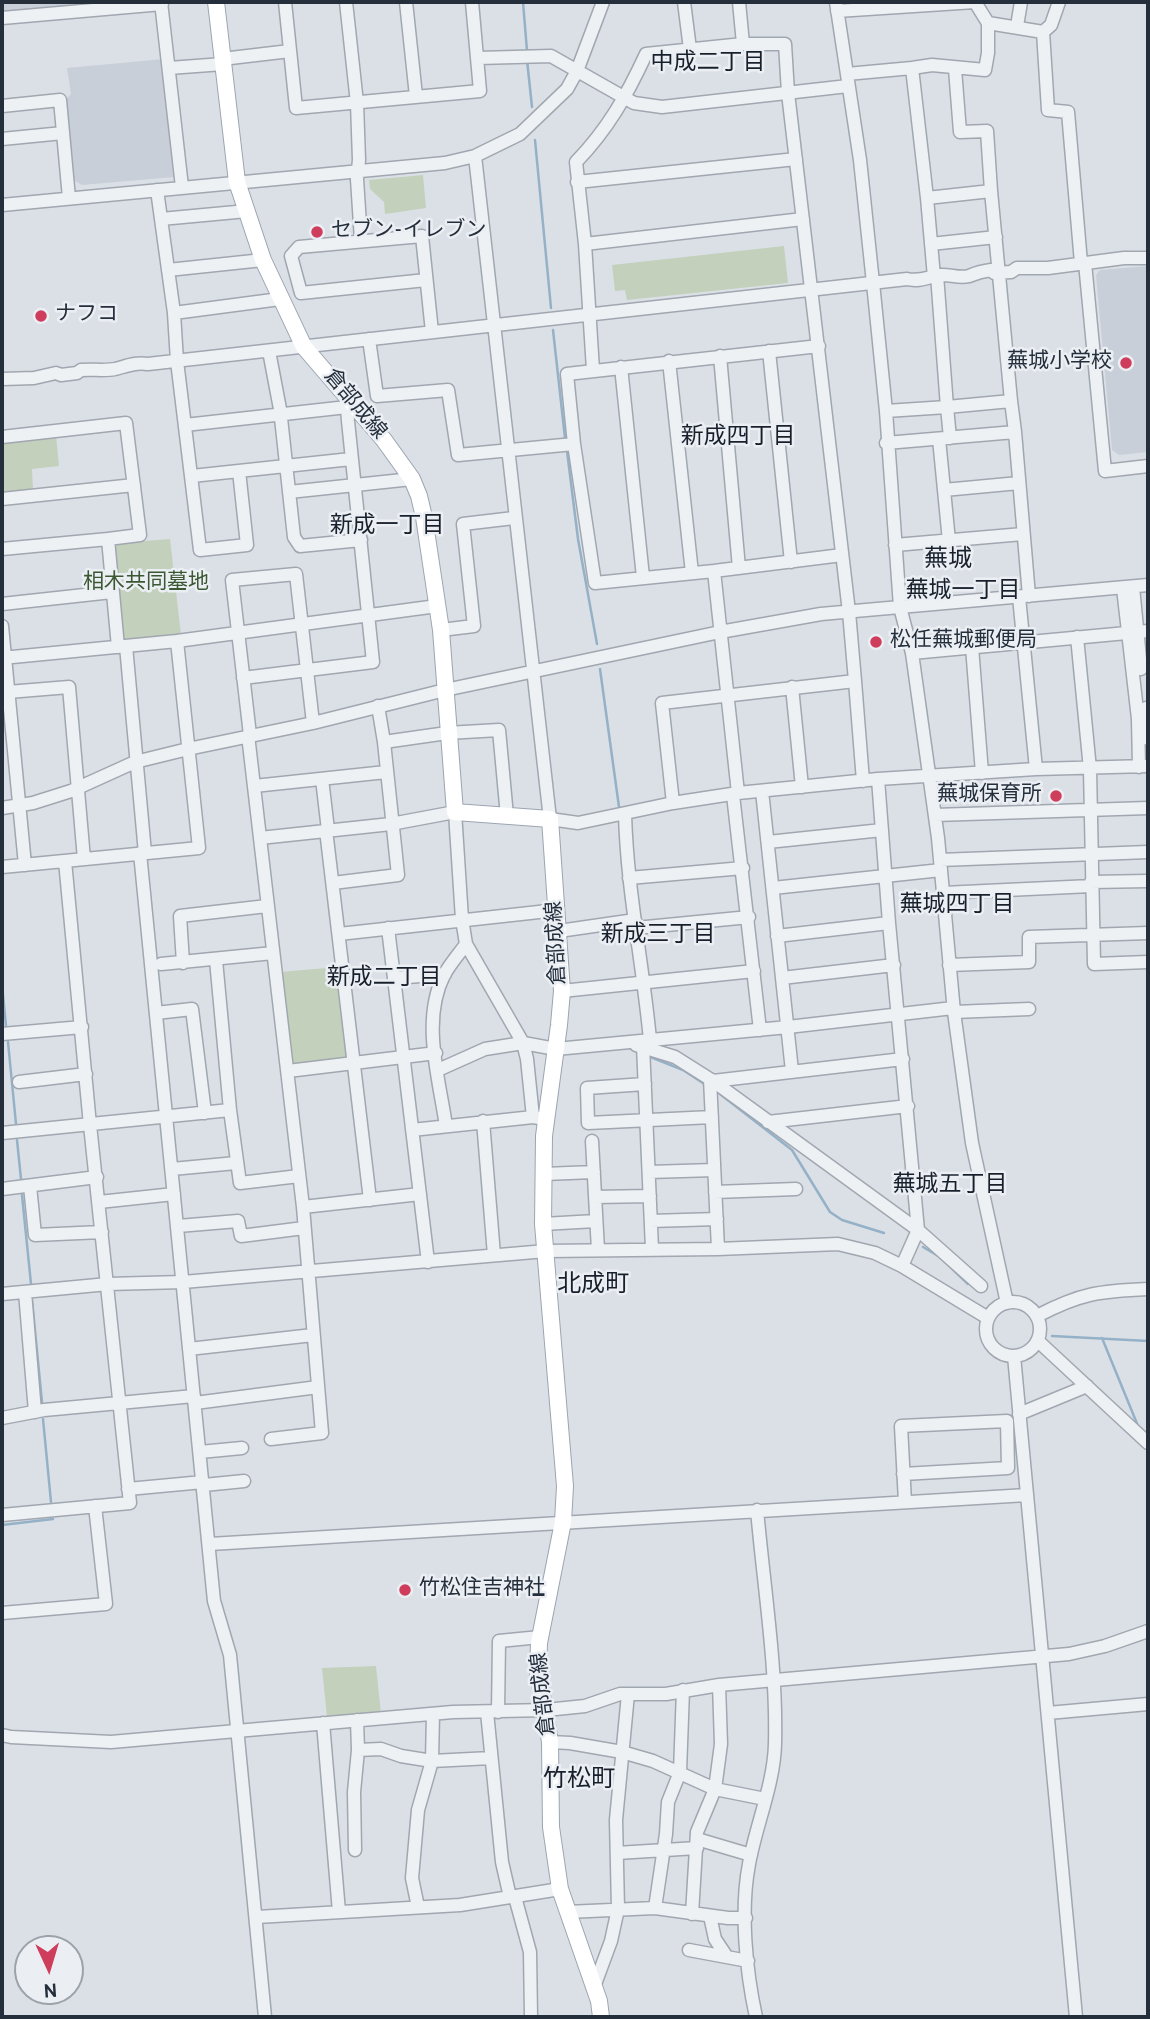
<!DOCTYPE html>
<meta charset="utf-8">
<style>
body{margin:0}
#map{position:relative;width:1150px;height:2019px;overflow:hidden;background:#dbe0e6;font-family:Overpass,sans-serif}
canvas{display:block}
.frame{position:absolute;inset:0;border:4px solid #252f3c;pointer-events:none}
.north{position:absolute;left:14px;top:1935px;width:70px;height:70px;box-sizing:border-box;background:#ebeff4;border:2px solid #9ca2aa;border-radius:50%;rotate:176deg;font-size:19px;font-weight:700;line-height:28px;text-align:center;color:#252f3c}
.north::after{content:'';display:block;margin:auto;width:24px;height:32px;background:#ce3d5c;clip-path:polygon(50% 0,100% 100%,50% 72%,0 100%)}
</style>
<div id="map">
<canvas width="1150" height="2019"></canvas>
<div class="frame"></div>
<div class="north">N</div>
</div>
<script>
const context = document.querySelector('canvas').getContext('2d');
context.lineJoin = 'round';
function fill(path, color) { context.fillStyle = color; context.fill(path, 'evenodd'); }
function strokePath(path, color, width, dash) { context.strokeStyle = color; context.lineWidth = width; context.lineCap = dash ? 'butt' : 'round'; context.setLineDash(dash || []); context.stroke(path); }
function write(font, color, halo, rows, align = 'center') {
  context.font = font + ' Overpass,"Noto Sans JP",sans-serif'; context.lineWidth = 5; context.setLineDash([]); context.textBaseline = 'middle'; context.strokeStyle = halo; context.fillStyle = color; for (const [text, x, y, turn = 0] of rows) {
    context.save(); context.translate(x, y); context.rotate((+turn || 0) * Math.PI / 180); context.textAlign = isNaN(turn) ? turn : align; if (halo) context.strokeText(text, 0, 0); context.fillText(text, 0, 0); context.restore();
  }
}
fill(new Path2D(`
 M2 2H149L2 15Z
 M164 59 174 177 82 185 75 181 66 99 71 94 67 68Z
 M1148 266V452L1119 455 1112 450 1096 275 1100 270Z`), '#c9cfd8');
fill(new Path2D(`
 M423 175 426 208 385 214 384 202 370 189 369 180Z
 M784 246 788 283 627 300 625 290 615 291 612 265Z
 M56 435 59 466 32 469 33 490 2 493V440Z
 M170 539 181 635 125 639 122 636 113 548 119 543Z
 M339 967 350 1058 291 1064 280 972Z
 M376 1666 381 1714 327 1717 322 1668Z`), '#c3d0bc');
strokePath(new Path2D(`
 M523 2 527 51
 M527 60 532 107
 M535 140 551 308
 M553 330 565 438
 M567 451 578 539 597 644
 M600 669 619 807
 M621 845 622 863
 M2 984 6 1026
 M8 1042 16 1124
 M648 1056 683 1070 706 1085
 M720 1094 792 1150 830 1212 842 1220 884 1233
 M17 1140 21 1179
 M22 1195 31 1284
 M923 1247 940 1257 968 1284
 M32 1300 42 1402
 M1052 1336 1148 1341
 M1102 1338 1138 1426
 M43 1419 51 1502
 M2 1525 53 1519`), '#95b1c7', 2.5);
const minor = new Path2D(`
 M161 2 182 187
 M285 2 296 108 480 91 472 2
 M346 2 357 103 359 160 357 179 361 240
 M406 2 416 96
 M684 2 690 49
 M739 2 743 44
 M836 2 860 160 873 283 886 411 900 607 912 653 938 838 954 1012 972 1143 1007 1303
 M975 2 988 23 1043 32 1048 110 1068 112 1081 263
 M837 11 975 2
 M2 18 162 4
 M1017 26 1021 2
 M1043 32 1051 25 1059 2
 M478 58 551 56 634 103 662 107 848 86
 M222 59 290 51
 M169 68 223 64
 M912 68 932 65 985 70 988 53V23
 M955 69 960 132 987 131 991 191
 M847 74 912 68 927 198
 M2 106 60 100 69 198
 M2 139 63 133
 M475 156 550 819 578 823 673 803 738 793 878 779 1036 769 1148 766
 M577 182 796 159
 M157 190 174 313 177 361 200 550 247 545 239 471
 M2 205 445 163 475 156 520 134 567 89 577 71 603 2
 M161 219 247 211
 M585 244 803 219
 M931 244 996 237
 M1085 263 1105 471 1148 466
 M168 270 263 260
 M934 277 927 198 991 191 1011 401 947 407 937 275
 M426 280 301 293 291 256 299 247 422 236 432 332
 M174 313 280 299
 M369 339 377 396 448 390 458 455 574 444
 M819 346 567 374 574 444 595 583 714 571 842 555
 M269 351 280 409 294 537 300 546 361 540
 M769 351 791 562
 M720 356 739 568
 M669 361 692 573
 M621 367 643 577
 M593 370 585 244 576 162C608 129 627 95 646 54L743 44H785L788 93 849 612 855 681
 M2 379 34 378 56 373 61 375 77 373 81 370C93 369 105 371 115 369 127 366 135 362 148 364L907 279C919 282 928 277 940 275 950 274 959 279 969 276 976 273 982 271 991 270L994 273 1011 272 1017 268H1048L1124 258H1148
 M1011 401 1015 432
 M886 411 947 407 950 438
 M185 425 347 407
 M2 437 126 423 140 535 108 539
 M939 439 949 541
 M886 443 1015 432 1029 596
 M192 476 351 459
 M944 490 1019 483
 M289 492 412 479
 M2 499 134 485
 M895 545 1023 534
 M2 549 108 539 118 647
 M714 571 738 793
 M1133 587 1141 669
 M1123 588 1138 719 1139 767
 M1019 597 1036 769
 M2 604 112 592
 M2 626 25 865
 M441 630 474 626 463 524 514 518
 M1077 637 1090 769 1094 964 1148 962
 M126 646 145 853
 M972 647 982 773
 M912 653 1148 631
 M2 658 177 641 437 606
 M243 678 373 662 348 421 347 407 350 400
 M792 687 802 787
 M8 692 69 687 84 859
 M378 706 384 742
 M1146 708 1148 739
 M248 735 303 1207 322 1433 271 1439
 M250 735 232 580 296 574 313 723
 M322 779 328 830
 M878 779 889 923 918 1230 902 1266
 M254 786 386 772
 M762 791 792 1071
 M733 795 760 1030
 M673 803 662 703 855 681 863 781
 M2 808 33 803 71 791 135 762 188 749 313 723 445 690 720 632 821 614 1148 585
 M625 814C627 890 643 964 650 1040
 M935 815 1148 808
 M326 830 370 1200
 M260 838 391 824 455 812 462 919 466 944 523 1043 556 1049 788 1027 953 1008
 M768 842 882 830
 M140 853 214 1601 230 1655 265 2017
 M940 860 1148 852
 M2 867 199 848 177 641
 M629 878 743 868
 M1091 882 1148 881
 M333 883 398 875 384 742 447 733 499 730 507 816
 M773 888 941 870
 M943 893 1091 886
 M388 928 428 1262
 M636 928 749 917
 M559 931 635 920
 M339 934 557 910
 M777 936 889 923
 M216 960 230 1110 240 1183 299 1176
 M183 963 180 916 267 906
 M161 964 273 953
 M949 965 1029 962V937L1148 933
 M395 978 445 974
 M782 978 894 965
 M562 991 754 971
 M954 1012 1029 1009
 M156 1013 192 1009 205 1113
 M2 1034 82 1027
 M636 1045 675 1057 713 1081 918 1230 981 1286
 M643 1046 652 1249
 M438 1070 485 1049 523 1043 527 1059 533 1117
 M288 1071 436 1053
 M710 1079 718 1249
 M713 1081 903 1059
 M19 1082 86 1074
 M645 1084 587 1088 588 1123 712 1117
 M483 1121 494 1255
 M768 1122 908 1106
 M446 1126C439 1078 421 1020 444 975 450 964 459 954 466 944
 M412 1130 533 1117 539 1118
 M2 1133 230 1110
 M592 1141 598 1250
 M172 1169 236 1163
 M649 1172 714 1170
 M544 1174 594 1172
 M30 1186 35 1235 102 1232
 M2 1189 97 1177
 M715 1192 796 1189
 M595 1197 650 1196
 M99 1202 174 1194
 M303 1207 420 1194
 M651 1221 717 1219
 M543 1224 596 1221
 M178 1226 238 1221 241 1236 304 1228
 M25 1292 35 1412
 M2 1294 108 1284 183 1282 546 1251 718 1249 838 1244 875 1253 902 1266 988 1318
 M986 1329a27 27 0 1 1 54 0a27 27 0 1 1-54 0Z
 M1037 1316C1081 1293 1100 1291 1148 1289
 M1038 1341 1148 1443
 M189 1349 313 1335
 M1014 1356 1076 2017
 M195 1403 318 1387
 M1019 1414 1087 1386
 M2 1418 44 1410 194 1396
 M200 1452 242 1448
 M903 1474 1008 1468 1007 1421 901 1426 905 1502
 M204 1485 244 1481
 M128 1489 203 1482
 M2 1515 130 1503 90 1125 65 861
 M210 1544 1027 1495
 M2 1613 106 1604 95 1506
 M487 1712 502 1862 510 1897
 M498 1712 499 1641 540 1637
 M1048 1713 1148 1704
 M323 1723 339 1912
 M2 1735 11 1737 111 1742 453 1712 546 1710 585 1706 620 1694H666L719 1685 1069 1654 1105 1646 1148 1631
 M550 1742 570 1743 622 1752 653 1761 715 1789 765 1799
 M358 1750 381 1749 401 1756 432 1761 491 1758
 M697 1839 751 1855
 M355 1850 354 1792 358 1750 357 1720
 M617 1853 697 1848
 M515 1897 530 1952 531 2017
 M418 1907 412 1878 418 1810 432 1761 433 1714
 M655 1908 666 1834 668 1802 680 1772 683 1690
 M567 1912 655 1908 728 1918H746
 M692 1914 697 1832 715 1789 721 1744 719 1685
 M710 1916 715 1939 727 1957
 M257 1917 460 1905 560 1889
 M689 1950 748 1961
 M594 1987 611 1941 618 1909 616 1820 628 1694
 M756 2017C746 1971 740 1911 749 1864 756 1825 774 1784 775 1744 777 1667 764 1588 757 1510`);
const major = new Path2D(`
 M216 2 237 182 263 260 304 347 384 440 412 479 419 496 424 517 441 630 455 812 550 819 562 991 559 1025 544 1136 543 1224 565 1486 563 1522 539 1643 538 1672 550 1742 551 1827 560 1889 599 2001 601 2017`);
strokePath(minor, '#a1a7b0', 15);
strokePath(major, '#9ba5b2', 18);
strokePath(minor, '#eef1f4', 12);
strokePath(major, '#fff', 16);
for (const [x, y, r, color] of [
 [317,232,7,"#ce3d5c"],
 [41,316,7,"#ce3d5c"],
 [1126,363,7,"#ce3d5c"],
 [876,642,7,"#ce3d5c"],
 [1056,796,7,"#ce3d5c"],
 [405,1590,7,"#ce3d5c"]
]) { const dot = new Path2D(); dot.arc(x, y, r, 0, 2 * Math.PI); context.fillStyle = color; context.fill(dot); strokePath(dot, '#ebeff4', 2.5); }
write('21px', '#252f3c', '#ebeff4', [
 ["セブン-イレブン",331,232],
 ["ナフコ",55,316],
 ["蕪城小学校",1112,363,"right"],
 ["松任蕪城郵便局",890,642],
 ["蕪城保育所",1042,796,"right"],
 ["竹松住吉神社",419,1590]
], 'left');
write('21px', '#252f3c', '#ebeff4', [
 ["倉部成線",354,405,50],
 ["倉部成線",558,943,-93],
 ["倉部成線",545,1694,-96]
]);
write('21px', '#3c5833', '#ebeff4', [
 ["相木共同墓地",146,584]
]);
write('23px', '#18202c', '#ebeff4', [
 ["中成二丁目",708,64],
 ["新成四丁目",738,438],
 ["新成一丁目",387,527],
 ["蕪城一丁目",963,592],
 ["蕪城四丁目",957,906],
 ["新成三丁目",658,936],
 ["新成二丁目",384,979],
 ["蕪城五丁目",950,1186]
]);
write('24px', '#18202c', '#ebeff4', [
 ["蕪城",948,561],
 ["北成町",593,1286],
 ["竹松町",579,1781]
]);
</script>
